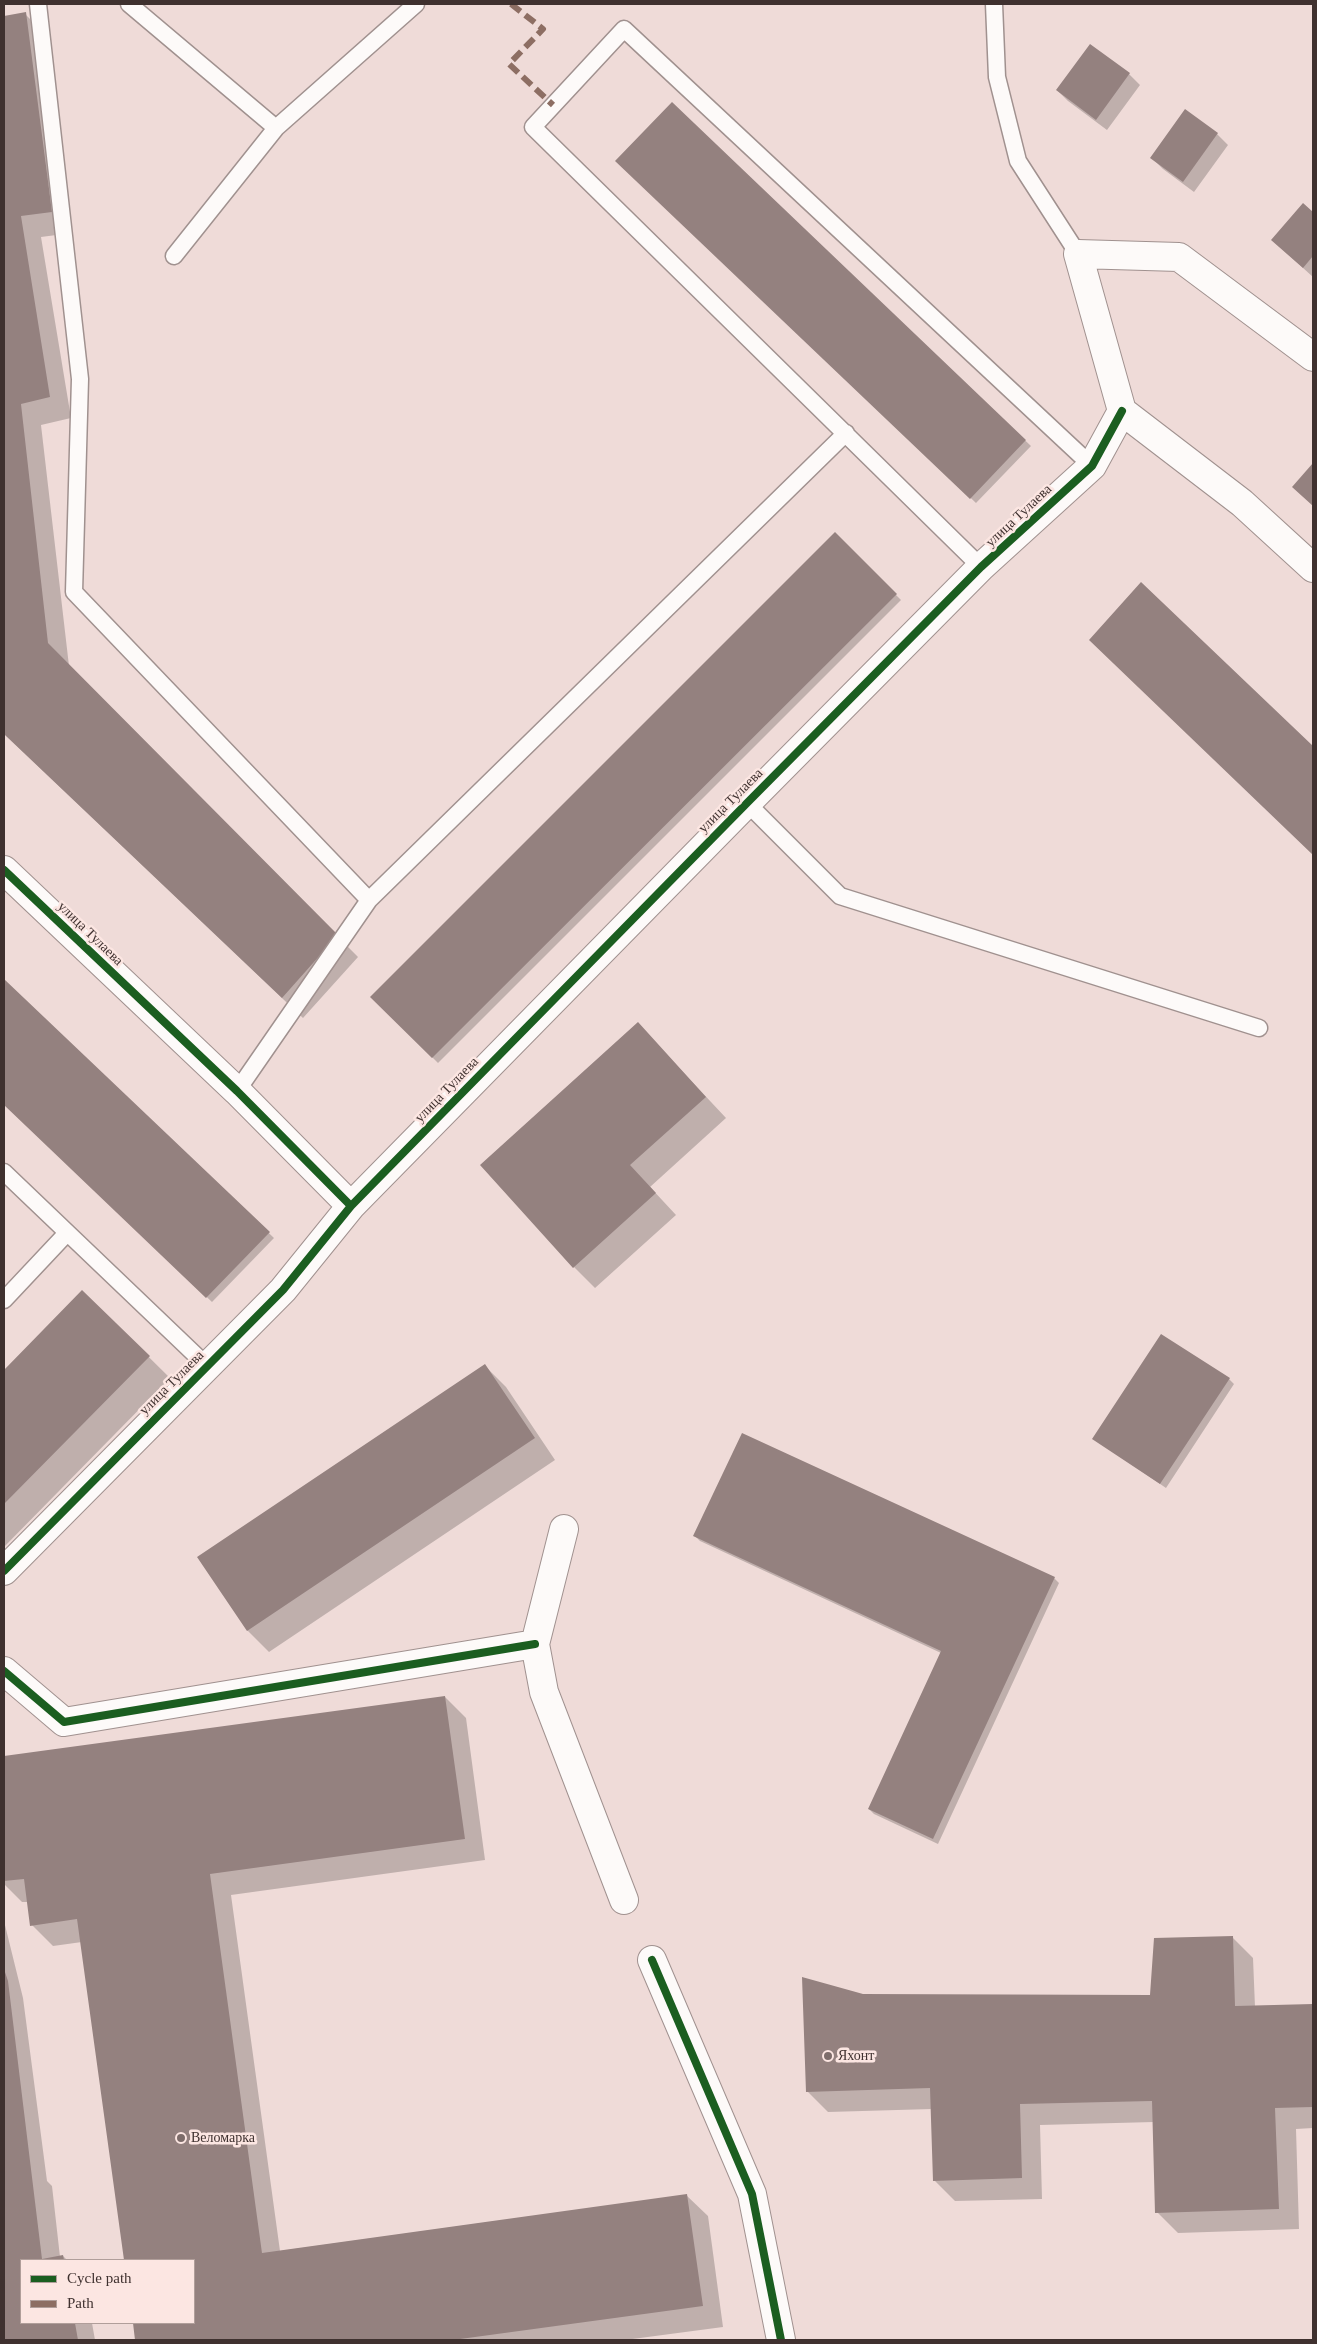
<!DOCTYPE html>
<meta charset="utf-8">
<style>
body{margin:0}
#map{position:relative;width:1317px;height:2344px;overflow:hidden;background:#efdbd8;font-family:"Times New Roman",serif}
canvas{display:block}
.frame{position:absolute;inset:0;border:5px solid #3f312f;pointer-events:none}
.legend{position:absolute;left:20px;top:2259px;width:175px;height:65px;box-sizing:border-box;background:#fce6e2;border:1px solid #b09e9a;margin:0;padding:6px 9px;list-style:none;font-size:15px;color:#3f312f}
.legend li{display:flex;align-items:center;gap:10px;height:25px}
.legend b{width:25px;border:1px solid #b09e9a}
</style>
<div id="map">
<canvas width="1317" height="2344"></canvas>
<div class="frame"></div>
<ul class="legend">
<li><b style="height:6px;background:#1b5e20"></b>Cycle path</li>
<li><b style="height:6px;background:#8d6e63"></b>Path</li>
</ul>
</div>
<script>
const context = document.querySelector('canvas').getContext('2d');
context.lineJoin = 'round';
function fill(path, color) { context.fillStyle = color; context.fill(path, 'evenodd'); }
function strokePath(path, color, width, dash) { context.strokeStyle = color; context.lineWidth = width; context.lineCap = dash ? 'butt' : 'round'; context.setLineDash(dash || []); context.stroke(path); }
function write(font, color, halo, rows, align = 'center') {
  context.font = font + ' "Times New Roman",serif'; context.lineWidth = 5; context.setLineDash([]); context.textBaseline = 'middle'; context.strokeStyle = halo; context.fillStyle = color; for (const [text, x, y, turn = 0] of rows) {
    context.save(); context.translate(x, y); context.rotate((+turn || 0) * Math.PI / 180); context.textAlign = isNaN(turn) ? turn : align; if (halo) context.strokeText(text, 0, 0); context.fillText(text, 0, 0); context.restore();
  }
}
fill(new Path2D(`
 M25 14 46 35 72 233 41 237 71 418 41 425 69 666 358 957 303 1018 4 734V17Z
 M1129 74 1140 85 1107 130 1068 101 1057 90Z
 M672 104 1031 446 976 503 617 161Z
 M1186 111 1217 134 1228 145 1194 192 1163 169 1152 158Z
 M1303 204 1313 213V277L1272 240Z
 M835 534 901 600 438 1063 372 997Z
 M1141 584 1313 748V854L1102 651Z
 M4 980 274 1238 212 1302 4 1103Z
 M638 1024 726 1118 650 1187 676 1215 595 1288 574 1267Z
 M82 1291 170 1378 4 1547V1371Z
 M485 1366 506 1387 555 1460 269 1652 248 1631 199 1557Z
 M1229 1379 1234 1384 1166 1488 1094 1439Z
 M695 1536 1054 1578 1059 1583 938 1844 874 1814 869 1809 941 1653 700 1541Z
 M445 1697 466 1718 485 1860 231 1895 280 2251 686 2195 708 2216 723 2327 625 2340H137L134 2323H194V2260H126L82 1942 53 1946 32 1925 28 1902H22L4 1884V1758Z
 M4 1921 23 1998 47 2181 52 2186 60 2257 63 2256 67 2260H21V2323H92L95 2340H4Z
 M1232 1937 1253 1958 1255 2007 1313 2005V2128L1296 2129 1299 2229 1178 2233 1157 2212 1154 2122 1040 2125 1042 2199 955 2201 934 2180 932 2109 828 2112 807 2091 863 1996 1151 1997Z`), '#0003');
fill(new Path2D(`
 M26 12 52 212 21 216 50 397 21 404 48 643 338 935 282 998 4 734V16Z
 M1090 44 1130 73 1096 120 1056 90Z
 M672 102 1026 440 970 499 615 161Z
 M1185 109 1218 133 1183 182 1150 158Z
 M1303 203 1313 212V256L1303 268 1271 240Z
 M1313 463V506L1292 487Z
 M835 532 897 594 432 1058 370 997Z
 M1141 582 1313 746V855L1089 640Z
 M4 979 270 1232 206 1298 4 1105Z
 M638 1022 706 1097 630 1165 656 1193 573 1268 480 1165Z
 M82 1290 150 1356 4 1504V1370Z
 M1161 1334 1230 1378 1160 1484 1092 1439Z
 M485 1364 535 1438 247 1631 197 1557Z
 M742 1433 1055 1577 933 1839 868 1809 941 1651 693 1536Z
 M445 1696 465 1839 210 1874 262 2253 687 2194 703 2306 453 2340H135L133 2323H194V2260H124L77 1919 30 1926 24 1879 4 1881V1756Z
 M1233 1936 1235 2006 1313 2004V2107L1275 2108 1279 2209 1155 2213 1152 2101 1020 2104 1022 2178 933 2181 930 2088 806 2092 802 1977 863 1994 1150 1995 1154 1938Z
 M4 1969 8 1981 42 2259 63 2255 64 2260H21V2323H75L78 2340H4Z`), '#94817f');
const lane = new Path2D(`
 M38 4 80 379 74 592 369 900
 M129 4 276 128
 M994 4 997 77 1018 161 1078 254
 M174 256 276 128 416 4
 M981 567 533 127 624 29 1092 466
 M747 803 840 896 1259 1028
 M237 1091 369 900 846 433
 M4 1172 207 1366
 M4 1300 67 1233`);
const street = new Path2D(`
 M1313 357 1179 257 1078 254 1122 411 1242 503 1313 568
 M4 870 237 1091 351 1206
 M564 1529 535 1644 544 1692 624 1900
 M4 1571 283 1290 351 1206 747 803 981 567 1092 466 1122 411
 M4 1671 64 1722 535 1644
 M652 1960 752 2194 781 2340`);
strokePath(lane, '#a0918f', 19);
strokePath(street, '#a0918f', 30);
strokePath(lane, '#fdfaf9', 16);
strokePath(street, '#fdfaf9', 28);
strokePath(new Path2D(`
 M511 4 543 29 509 64 553 105`), '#8d6e63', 6, [12, 6]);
strokePath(new Path2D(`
 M4 870 237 1091 351 1206
 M4 1571 283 1290 351 1206 747 803 981 567 1092 466 1122 411
 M4 1671 64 1722 535 1644
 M652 1960 752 2194 781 2340`), '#1b5e20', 8);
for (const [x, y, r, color] of [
 [828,2056,5,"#7d6c6a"],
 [181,2138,5,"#7d6c6a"]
]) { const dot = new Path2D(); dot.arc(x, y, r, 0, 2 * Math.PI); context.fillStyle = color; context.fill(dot); strokePath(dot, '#fce6e2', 2); }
write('14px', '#3f312f', '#fce6e2', [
 ["улица Тулаева",1019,516,-43],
 ["улица Тулаева",731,801,-45],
 ["улица Тулаева",90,934,44],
 ["улица Тулаева",447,1090,-46],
 ["улица Тулаева",172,1383,-45]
]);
write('14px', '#3f312f', '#fce6e2', [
 ["Яхонт",838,2056],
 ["Веломарка",191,2138]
], 'left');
</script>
